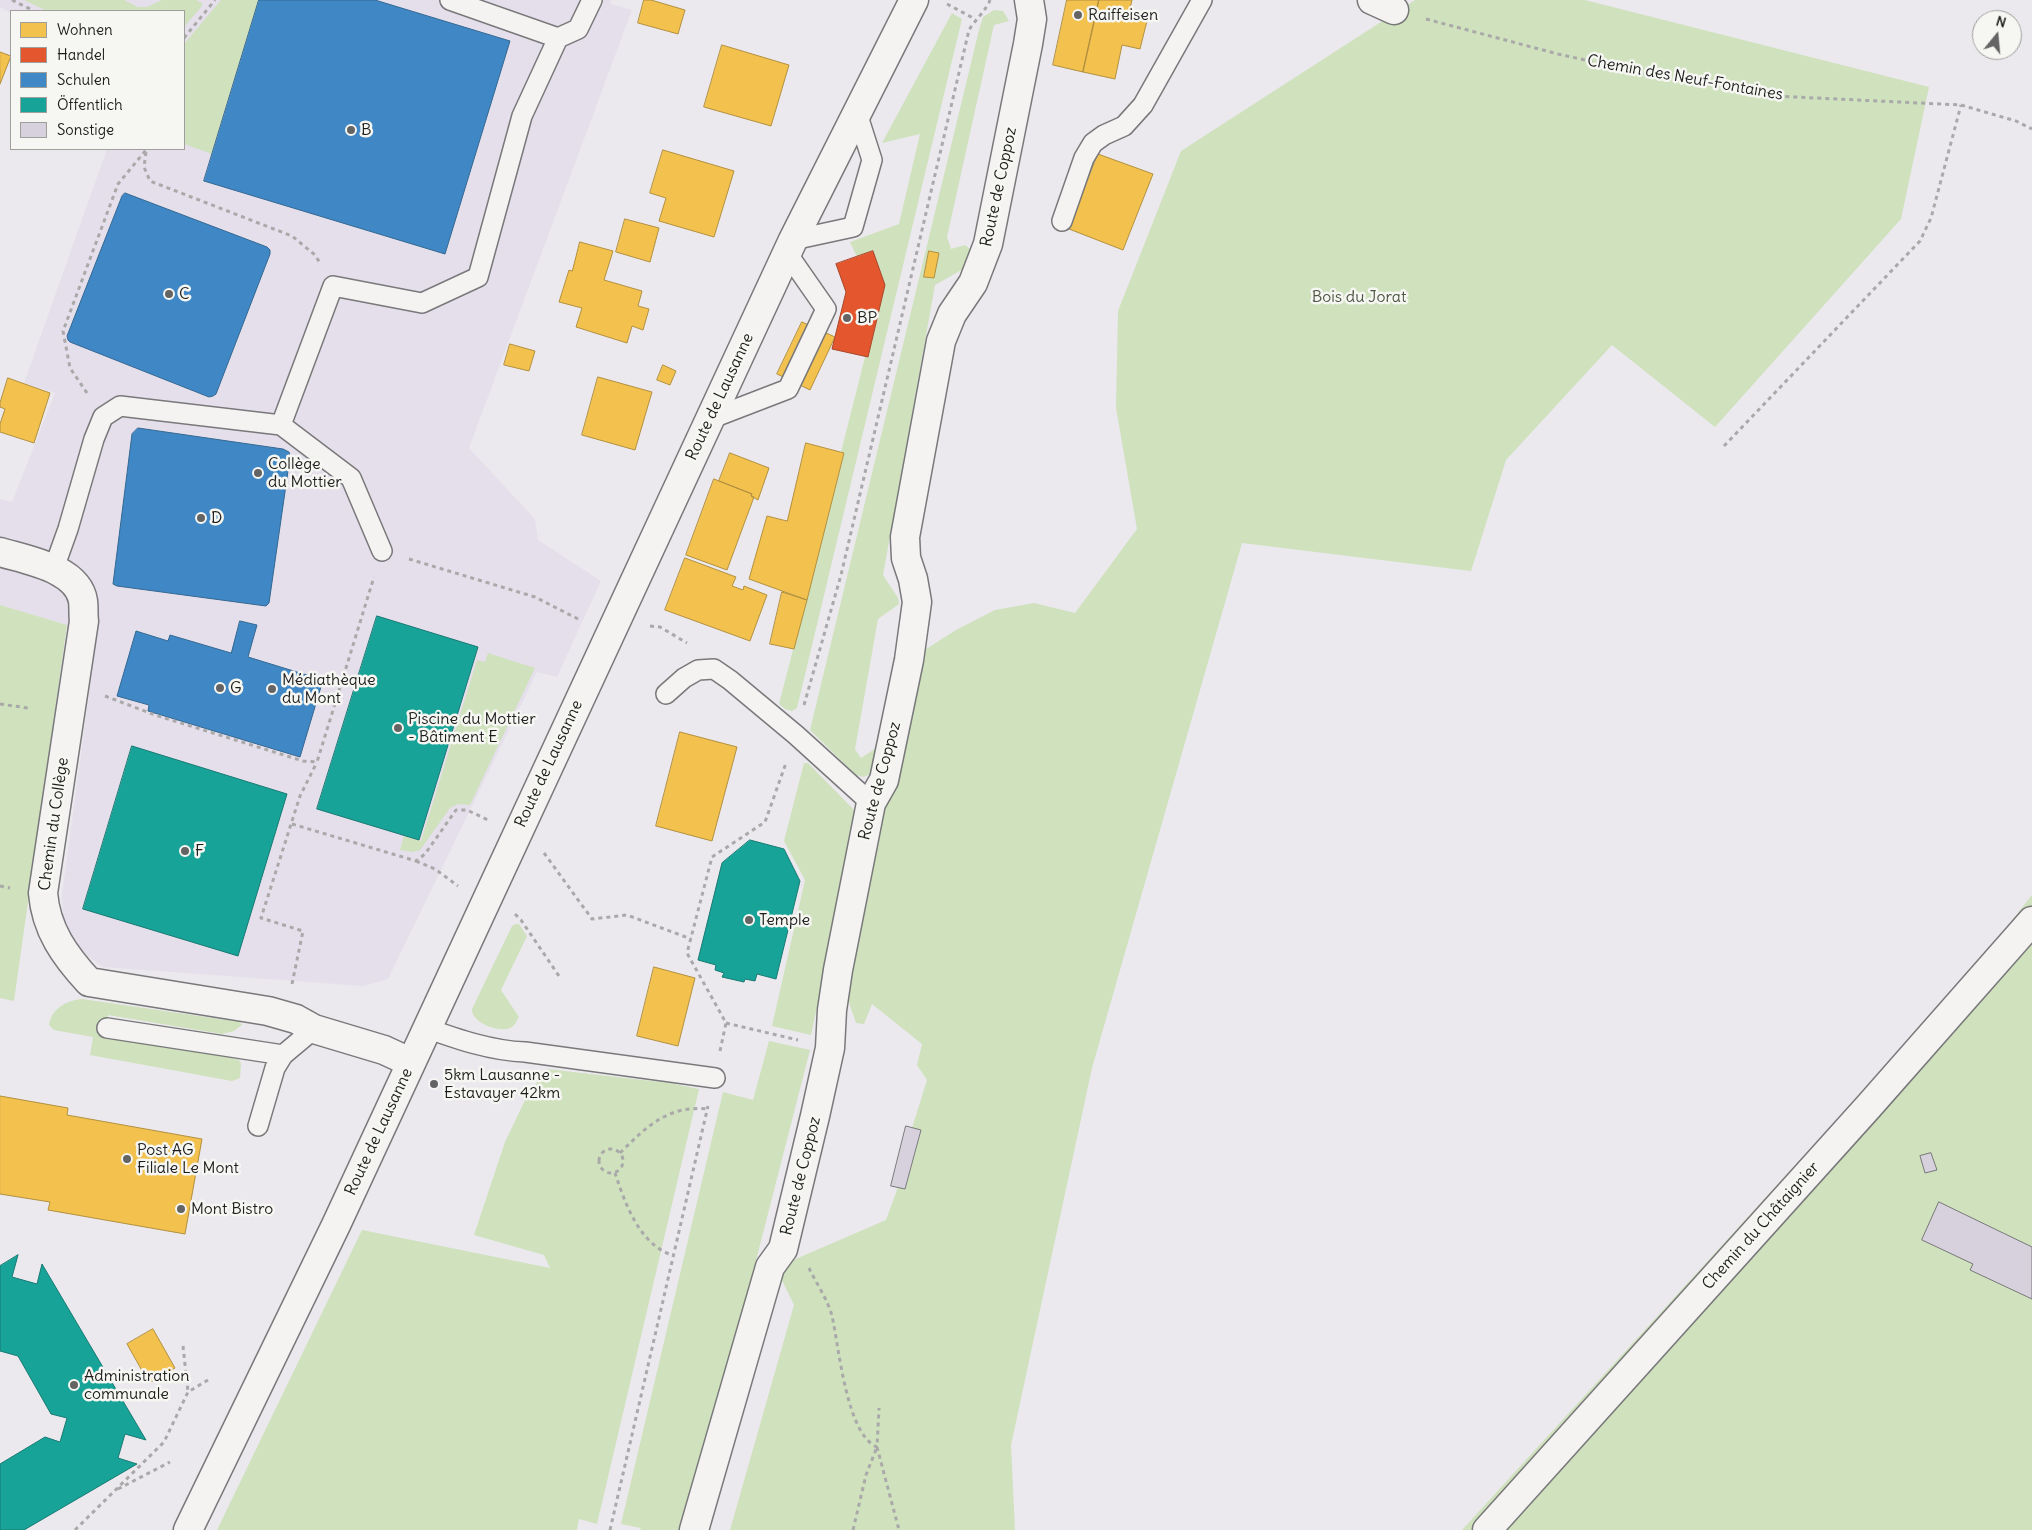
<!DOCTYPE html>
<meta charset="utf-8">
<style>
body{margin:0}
#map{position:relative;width:2032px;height:1530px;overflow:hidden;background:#ebe9ed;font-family:Delius,sans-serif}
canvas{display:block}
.legend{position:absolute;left:10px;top:10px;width:175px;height:140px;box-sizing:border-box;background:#f6f6f2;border:1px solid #9f9f9c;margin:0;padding:6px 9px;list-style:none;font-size:15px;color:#1c1c1c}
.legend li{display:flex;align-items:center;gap:10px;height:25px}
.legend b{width:25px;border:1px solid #9f9f9c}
.north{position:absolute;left:1972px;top:10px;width:50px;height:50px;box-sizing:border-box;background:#f6f6f2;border:1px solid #9f9f9c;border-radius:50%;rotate:17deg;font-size:14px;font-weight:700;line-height:20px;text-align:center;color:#1c1c1c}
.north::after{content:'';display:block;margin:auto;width:18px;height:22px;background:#646465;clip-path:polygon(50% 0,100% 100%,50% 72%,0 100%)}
</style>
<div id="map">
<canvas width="2032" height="1530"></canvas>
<ul class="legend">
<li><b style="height:14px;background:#f2c14e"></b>Wohnen</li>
<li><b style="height:14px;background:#e4572e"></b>Handel</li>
<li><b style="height:14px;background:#3f88c5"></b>Schulen</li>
<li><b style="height:14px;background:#17a398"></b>Öffentlich</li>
<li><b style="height:14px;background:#d6d1dc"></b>Sonstige</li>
</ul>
<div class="north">N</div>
</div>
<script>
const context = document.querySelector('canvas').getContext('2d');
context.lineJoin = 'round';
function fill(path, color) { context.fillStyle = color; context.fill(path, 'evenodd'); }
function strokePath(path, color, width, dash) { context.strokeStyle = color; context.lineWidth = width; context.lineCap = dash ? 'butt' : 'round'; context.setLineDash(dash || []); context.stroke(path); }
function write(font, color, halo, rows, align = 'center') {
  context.font = font + ' Delius,sans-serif'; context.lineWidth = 5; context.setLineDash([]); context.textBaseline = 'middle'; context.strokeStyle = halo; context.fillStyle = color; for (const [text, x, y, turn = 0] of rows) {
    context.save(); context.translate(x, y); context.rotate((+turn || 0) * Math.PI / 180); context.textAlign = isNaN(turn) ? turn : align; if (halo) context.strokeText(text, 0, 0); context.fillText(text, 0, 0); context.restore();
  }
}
fill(new Path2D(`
 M0 0H611V4L632 10 469 448 535 519 538 540 601 581 557 677 537 672 388 979 363 986 103 967 86 955 72 939 63 917 62 895 89 694 67 625 0 605V499L12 502 55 393 24 383 107 149H184V11L11 13 0 7Z`), '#e5dfeb');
fill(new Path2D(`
 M24 0H124L138 7H147L162 0H196L202 3V6L184 27V11H47Z
 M221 0H259L212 154 184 144V44Z
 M1415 0H1585L1929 87 1901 219 1715 427 1612 345 1506 460 1471 571 1242 543 1092 1068 1011 1445 1015 1530H730L794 1305 779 1274 791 1261 886 1220 898 1187 905 1189 921 1131 912 1128 927 1080 917 1065 922 1044 872 1004 864 1024 856 1023 838 970 909 660 956 630 995 610 1034 603 1075 613 1137 529 1116 408 1118 311 1181 151Z
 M994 10 1003 11 1009 21 994 25 947 237 951 249 965 245 970 249 965 268 935 285 883 575 898 598 899 604 878 619 855 749 861 758 881 745 875 771 864 777 856 775 810 730 979 30 983 17Z
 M952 13 962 19 797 708 792 711 785 709 779 704 844 453 841 452 865 357H868L885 285 873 251 857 257 850 242 899 224 920 134 882 143Z
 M0 605 67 625 14 1001 0 998Z
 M488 653 535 668 470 805 458 804 450 808 420 850 412 852 400 850 404 836 421 841 477 660 485 662Z
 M804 763H808L858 814 811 1035 772 1026 805 880 784 841Z
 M2032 895V1530H1462L1967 977Z
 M516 924H519L527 936 501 990 519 1017C517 1020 515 1025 512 1027 501 1034 471 1023 472 1009L512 926Z
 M82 999 240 1022 242 1025 234 1031 222 1034 108 1015 103 1035 238 1059 241 1063 240 1078 232 1081 90 1055 93 1037 54 1030 49 1025C51 1009 67 1000 82 999Z
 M769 1041 810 1050 713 1428 685 1530H640L641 1528 621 1524 723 1092 753 1100Z
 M547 1069 669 1083 699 1089 597 1524 579 1519 577 1530H217L362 1230 550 1268 544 1255 474 1235 505 1142 526 1098Z`), '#cfe1bd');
const homes = new Path2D(`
 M644 0H651L685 10 678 34 638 23Z
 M1067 0H1099L1083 72 1053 65Z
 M1099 0H1132L1128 17 1147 21 1140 49 1122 45 1115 79 1083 72Z
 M722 45 789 65 771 126 704 107Z
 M0 52 11 56 0 84Z
 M663 150 734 171 714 237 659 221 666 198 650 193Z
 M1098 154 1153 174 1123 250 1069 229Z
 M625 219 659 228 650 262 616 252Z
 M580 242 613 251 604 280 642 291 638 306 649 309 643 330 632 326 627 343 576 327 582 308 559 302 569 270 572 271Z
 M929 251 939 253 934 278 924 277Z
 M802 322 835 337 810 390 777 374Z
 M510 344 535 351 529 371 504 365Z
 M663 365 676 371 670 385 657 380Z
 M598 377 652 392 635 450 582 435Z
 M8 378 50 393 34 443 0 432V424L5 409 0 407V403Z
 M806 443 844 453 807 600 749 579 767 516 787 521Z
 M730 453 769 468 758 500 751 496 752 494 719 481Z
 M714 479 752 494 751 496 754 497 727 570 686 555Z
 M685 558 736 577 732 586 743 590 744 586 767 595 750 641 665 610Z
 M782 592 807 600 794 649 770 644Z
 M680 732 737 747 712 841 656 826Z
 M654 967 695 978 678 1046 637 1036Z
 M0 1096 68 1108 67 1115 202 1139 185 1234 48 1210 50 1202 0 1194Z
 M153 1329 175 1368 149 1383 127 1344Z`);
fill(homes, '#f2c14e');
strokePath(homes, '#b2903f', 1);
const shops = new Path2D(`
 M873 251 885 285 868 357 832 349 846 292 836 264Z`);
fill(shops, '#e4572e');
strokePath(shops, '#a84529', 1);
const schools = new Path2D(`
 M259 0H375L510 41 445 254 204 181Z
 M125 193 267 247 270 250V254L216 394 213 396 209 397 70 342 68 340 67 336 122 196Z
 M138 428 283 449 289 452 290 457 269 603 266 606 117 586 113 584 132 434Z
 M240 621 257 625 248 657 323 680 300 757 148 711 149 705 117 696 136 631 168 641 170 635 231 653Z`);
fill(schools, '#3f88c5');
strokePath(schools, '#346892', 1);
const public = new Path2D(`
 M377 616 478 647 419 840 317 809Z
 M132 746 287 794 238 956 83 909Z
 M750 840 784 849 800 881 776 979 757 974 755 981 745 979 744 982 722 977 724 973 715 970 716 965 698 960 722 863Z
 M18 1255 12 1277 37 1284 42 1264 146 1440 125 1434 118 1458 137 1464 24 1530H0V1464L45 1437 60 1442 67 1418 51 1414 18 1356 0 1351V1266Z`);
fill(public, '#17a398');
strokePath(public, '#187a73', 1);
const building = new Path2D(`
 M906 1126 921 1130 905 1189 891 1186Z
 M1931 1153 1937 1170 1925 1173 1920 1156Z
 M1939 1202 2032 1247V1299L1970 1270 1973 1264 1922 1240Z`);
fill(building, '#d6d1dc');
strokePath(building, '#79787a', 1);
const service = new Path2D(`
 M450 0 558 38
 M1062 221 1084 158 1093 143 1104 135 1124 126 1143 105 1202 0
 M793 240 853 227 872 160 857 113
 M710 419 788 389 826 309 787 253
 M382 551 351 478 281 425 333 286 422 303 478 277 522 116 558 38 578 29 592 0
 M54 568 68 529 94 439 103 417 120 406 281 425
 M666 694 684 678 698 670 714 669 730 680 796 735 871 803
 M107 1028 283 1055
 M426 1028C457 1039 492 1051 525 1052L715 1078
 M258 1126 275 1068 283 1055 314 1029`);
const minor = new Path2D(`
 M1372 0 1394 10
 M0 552C26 560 78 568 83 601 84 608 83 615 84 621L43 893C46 930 65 956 89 982L268 1011 296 1019 314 1029 384 1050 410 1062
 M694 1530 770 1267 783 1249 815 1116 830 1048 832 1010 838 970 871 803 884 780 909 660 917 602 913 579 906 558 905 537 941 341 952 314 973 283 988 244 1028 44 1032 19 1029 0
 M1487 1530 1869 1106 2032 921`);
const secondary = new Path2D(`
 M188 1530 336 1225 793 240 914 0`);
strokePath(service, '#79787a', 22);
strokePath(minor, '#79787a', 31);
strokePath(secondary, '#79787a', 31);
strokePath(new Path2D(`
 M12 0 34 11
 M947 4 975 19
 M1426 19 1558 54 1648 74 1774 96 1961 105 2016 121 2032 129
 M184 38 215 0
 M146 152 144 167 150 181 292 236 315 255 320 263
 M87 393 70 368 63 331 118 184 146 150
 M1724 446 1920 241 1931 218 1961 105
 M409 559 535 597 580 620
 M650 626 660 627 687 643
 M105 696 155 715 303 761 317 762 374 577
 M0 704 28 708
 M804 705 841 575 969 30C975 20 987 9 990 0
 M292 824 416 861 425 854 456 810H467L488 820
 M544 853 592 919 627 915 691 939
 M416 861 435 869 458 886
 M0 886 10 888
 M515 914 521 920 559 976
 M292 984 303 931 261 918 300 796 317 762
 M726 1023 798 1040
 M720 1051 726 1023 687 953 712 857 765 822 786 763
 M599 1161a12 12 0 1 1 24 0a12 12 0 1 1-24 0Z
 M620 1153C646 1127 668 1105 707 1109
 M615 1173C625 1203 639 1244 672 1255
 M809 1268C816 1283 828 1300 832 1316 839 1346 846 1434 877 1447L879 1408
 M183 1346 188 1392
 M877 1447 899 1530
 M118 1489 170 1462
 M75 1530 164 1442 188 1392 208 1380
 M610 1530 708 1106
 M853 1530 866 1475 877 1447`), '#aaa9a9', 3, [4, 4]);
strokePath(service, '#f4f3f2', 19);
strokePath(minor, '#f4f3f2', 28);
strokePath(secondary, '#f4f3f2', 28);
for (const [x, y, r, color] of [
 [1078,15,5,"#646465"],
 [351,130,5,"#646465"],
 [169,294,5,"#646465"],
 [847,318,5,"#646465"],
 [258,473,5,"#646465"],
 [201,518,5,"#646465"],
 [220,688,5,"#646465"],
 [272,689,5,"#646465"],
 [398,728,5,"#646465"],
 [185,851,5,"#646465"],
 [749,920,5,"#646465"],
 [434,1084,5,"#646465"],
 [127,1159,5,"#646465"],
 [181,1209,5,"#646465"],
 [74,1385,5,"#646465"]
]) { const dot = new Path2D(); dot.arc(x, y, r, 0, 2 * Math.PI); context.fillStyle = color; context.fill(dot); strokePath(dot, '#f6f6f2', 2); }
write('16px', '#1c1c1c', '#f6f6f2', [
 ["Raiffeisen",1088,15],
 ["B",361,130],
 ["C",179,294],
 ["BP",857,318],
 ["Collège",268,464],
 ["du Mottier",268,482],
 ["D",211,518],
 ["Médiathèque",282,680],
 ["du Mont",282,698],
 ["G",230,688],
 ["Piscine du Mottier",408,719],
 ["- Bâtiment E",408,737],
 ["F",195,851],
 ["Temple",759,920],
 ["5km Lausanne -",444,1075],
 ["Estavayer 42km",444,1093],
 ["Post AG",137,1150],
 ["Filiale Le Mont",137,1168],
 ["Mont Bistro",191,1209],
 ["Administration",84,1376],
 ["communale",84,1394]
], 'left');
write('16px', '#1c1c1c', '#f6f6f2', [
 ["Chemin des Neuf-Fontaines",1685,78,10],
 ["Route de Coppoz",999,187,-78],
 ["Route de Lausanne",720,397,-65],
 ["Route de Lausanne",549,764,-65],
 ["Route de Coppoz",880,781,-75],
 ["Chemin du Collège",54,824,-82],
 ["Route de Lausanne",379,1132,-65],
 ["Route de Coppoz",801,1176,-76],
 ["Chemin du Châtaignier",1761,1226,-48]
]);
write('16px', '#4b5540', '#f6f6f2', [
 ["Bois du Jorat",1359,297]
]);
</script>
